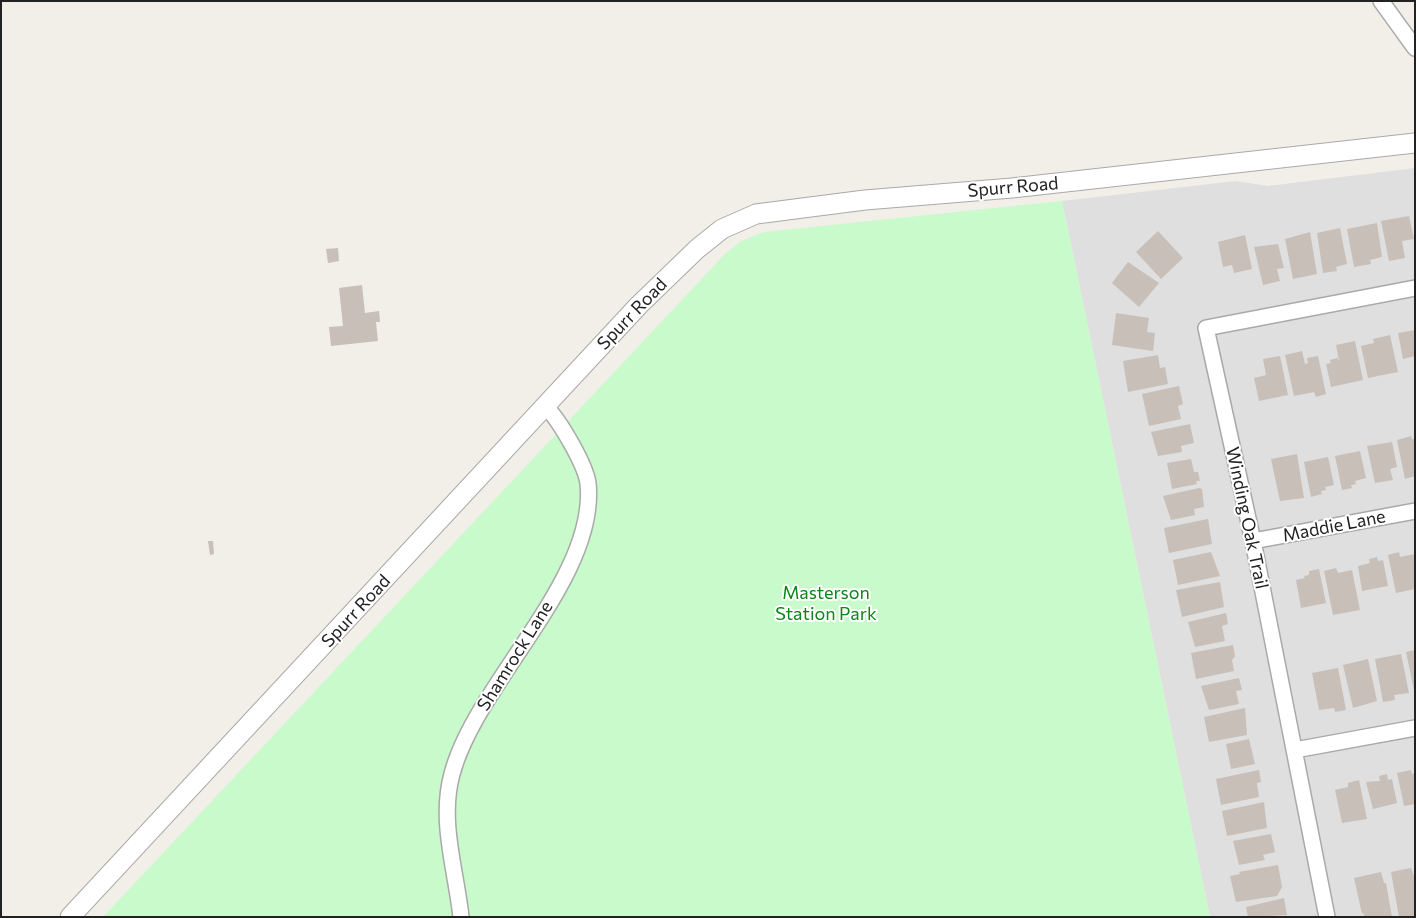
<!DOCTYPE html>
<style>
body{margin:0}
#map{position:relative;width:1416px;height:918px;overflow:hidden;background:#f2efe9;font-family:Commissioner,sans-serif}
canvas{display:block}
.frame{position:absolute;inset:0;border:2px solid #222;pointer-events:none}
</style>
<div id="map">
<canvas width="1416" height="918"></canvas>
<div class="frame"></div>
</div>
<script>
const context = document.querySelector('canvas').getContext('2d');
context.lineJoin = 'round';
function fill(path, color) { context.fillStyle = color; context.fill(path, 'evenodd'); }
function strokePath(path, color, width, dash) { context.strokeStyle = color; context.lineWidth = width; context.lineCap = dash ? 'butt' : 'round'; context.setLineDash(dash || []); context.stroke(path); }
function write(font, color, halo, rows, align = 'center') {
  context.font = font + ' Commissioner,sans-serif'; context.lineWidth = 4; context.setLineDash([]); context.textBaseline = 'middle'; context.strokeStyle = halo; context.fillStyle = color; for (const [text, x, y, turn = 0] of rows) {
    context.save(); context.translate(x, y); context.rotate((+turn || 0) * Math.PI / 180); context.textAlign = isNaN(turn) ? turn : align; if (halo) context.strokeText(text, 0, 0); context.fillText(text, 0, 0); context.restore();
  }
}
fill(new Path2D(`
 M1415 168V917H1210L1062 201 1236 181 1268 186Z`), '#e0dfdf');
fill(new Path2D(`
 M1062 201 1210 917H103L724 255 741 241 764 232Z`), '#c8facc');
fill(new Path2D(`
 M1409 216 1414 239 1402 241 1405 258 1389 261 1381 221Z
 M1377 223 1382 257 1370 260 1371 264 1354 267 1347 229Z
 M1340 228 1347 264 1336 267 1337 271 1323 273 1317 233Z
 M1158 231 1183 258 1161 279 1136 252Z
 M1310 232 1317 274 1293 279 1285 239Z
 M1245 235 1252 269 1234 273 1232 265 1223 267 1218 242Z
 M1278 244 1284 268 1277 269 1280 281 1263 285 1254 247Z
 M338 248 339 261 328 263 326 249Z
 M1128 262 1159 283 1139 307 1112 283Z
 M362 285 365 313 379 311 380 322H376L378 341 331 346 329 327 343 326 339 288Z
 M1116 313 1149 318 1147 332 1155 333 1153 351 1112 345Z
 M1415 330V356L1403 359 1398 333Z
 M1390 335 1398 372 1368 378 1361 346 1374 343 1373 339Z
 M1355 341 1363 380 1331 387 1326 364 1331 363 1330 360 1337 358 1339 361 1336 345Z
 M1302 351 1305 364 1308 363 1307 358 1318 356 1326 394 1316 397 1314 392 1294 396 1285 355Z
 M1158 355 1160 368 1165 367 1168 384 1128 392 1123 361Z
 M1280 356 1288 395 1259 401 1254 378 1266 375 1263 359Z
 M1179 386 1183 404 1178 406 1181 419 1149 426 1142 394Z
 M1190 424 1194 443 1181 446 1182 452 1158 456 1151 432Z
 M1411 436 1412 439H1415V476L1405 479 1397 440Z
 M1392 442 1397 467 1390 469 1393 480 1375 483 1367 446Z
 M1360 451 1366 478 1355 481 1356 484 1351 485 1352 488 1342 490 1335 456Z
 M1297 454 1304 498 1280 501 1271 459Z
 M1328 457 1334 485 1325 487 1326 490 1321 491 1322 494 1311 497 1304 462Z
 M1191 459 1194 472H1198L1200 481H1196L1197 484 1172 489 1167 463Z
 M1199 488 1202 489 1204 507 1194 509 1195 515 1171 520 1163 496Z
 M1208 519 1212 544 1169 553 1164 528Z
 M208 541H213L214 554 210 555Z
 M1211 552 1220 576 1178 585 1173 560Z
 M1399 552 1400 557 1415 554V589L1396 593 1388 555Z
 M1377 557 1378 561 1383 560 1388 586 1362 591 1358 566 1370 563 1369 559Z
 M1336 568 1338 573 1352 570 1360 610 1333 615 1324 571Z
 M1319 569 1326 603 1301 608 1296 580 1305 578 1304 576 1309 575V571Z
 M1220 582 1224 607 1182 617 1176 590Z
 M1226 613 1228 624 1222 626 1225 641 1195 647 1188 622Z
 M1233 645 1235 656 1232 660 1234 671 1196 679 1191 653Z
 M1415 650V690H1414L1406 652Z
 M1401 654 1409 693 1394 695 1395 700 1383 702 1375 659Z
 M1368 659 1377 701 1353 708 1343 665Z
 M1338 668 1346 710 1335 712 1334 708 1319 710 1312 673Z
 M1239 678 1242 690 1236 691 1239 704 1209 710 1201 686Z
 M1245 708 1247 735 1209 742 1204 717Z
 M1249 739 1255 764 1231 769 1226 744Z
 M1259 770 1261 782 1257 783 1259 797 1221 805 1216 779Z
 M1411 770 1412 774 1415 773V804L1404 806 1397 773Z
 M1387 774 1388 780 1392 779 1397 803 1373 809 1366 782 1380 781 1379 776Z
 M1359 780 1367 819 1342 823 1335 790 1348 787V783Z
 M1264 802 1267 828 1227 836 1222 811Z
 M1271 834 1275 852 1263 855 1265 860 1239 865 1233 841Z
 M1278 865 1282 887 1277 896 1236 902 1230 876 1240 874 1239 872Z
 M1411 868 1415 879V916L1399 917 1391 872Z
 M1381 872 1384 883H1386L1392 917H1364V913L1362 914 1354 878Z
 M1284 898 1287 915 1248 917 1246 907Z`), '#c7bfb8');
const minor = new Path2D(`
 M1381 1 1415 48
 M1253 541 1415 511
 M1295 750 1415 728
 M461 917C456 870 439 821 452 774 476 683 598 579 588 483 585 464 560 421 546 407
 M1327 917 1253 541 1206 328 1415 288`);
const tertiary = new Path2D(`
 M70 917 639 305 697 249 722 229 756 214 865 200 1012 188 1415 143`);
strokePath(minor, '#a9a9a9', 18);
strokePath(tertiary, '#a9a9a9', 21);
strokePath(minor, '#fff', 15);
strokePath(tertiary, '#fff', 19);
write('18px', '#222', '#fff', [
 ["Spurr Road",1013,187,-5],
 ["Spurr Road",632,314,-46],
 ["Winding Oak Trail",1247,518,78],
 ["Maddie Lane",1334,526,-11],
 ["Spurr Road",356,611,-47],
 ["Shamrock Lane",515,656,-58]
]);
write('18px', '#0c8416', '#fff', [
 ["Masterson",826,593],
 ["Station Park",826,614]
]);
</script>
